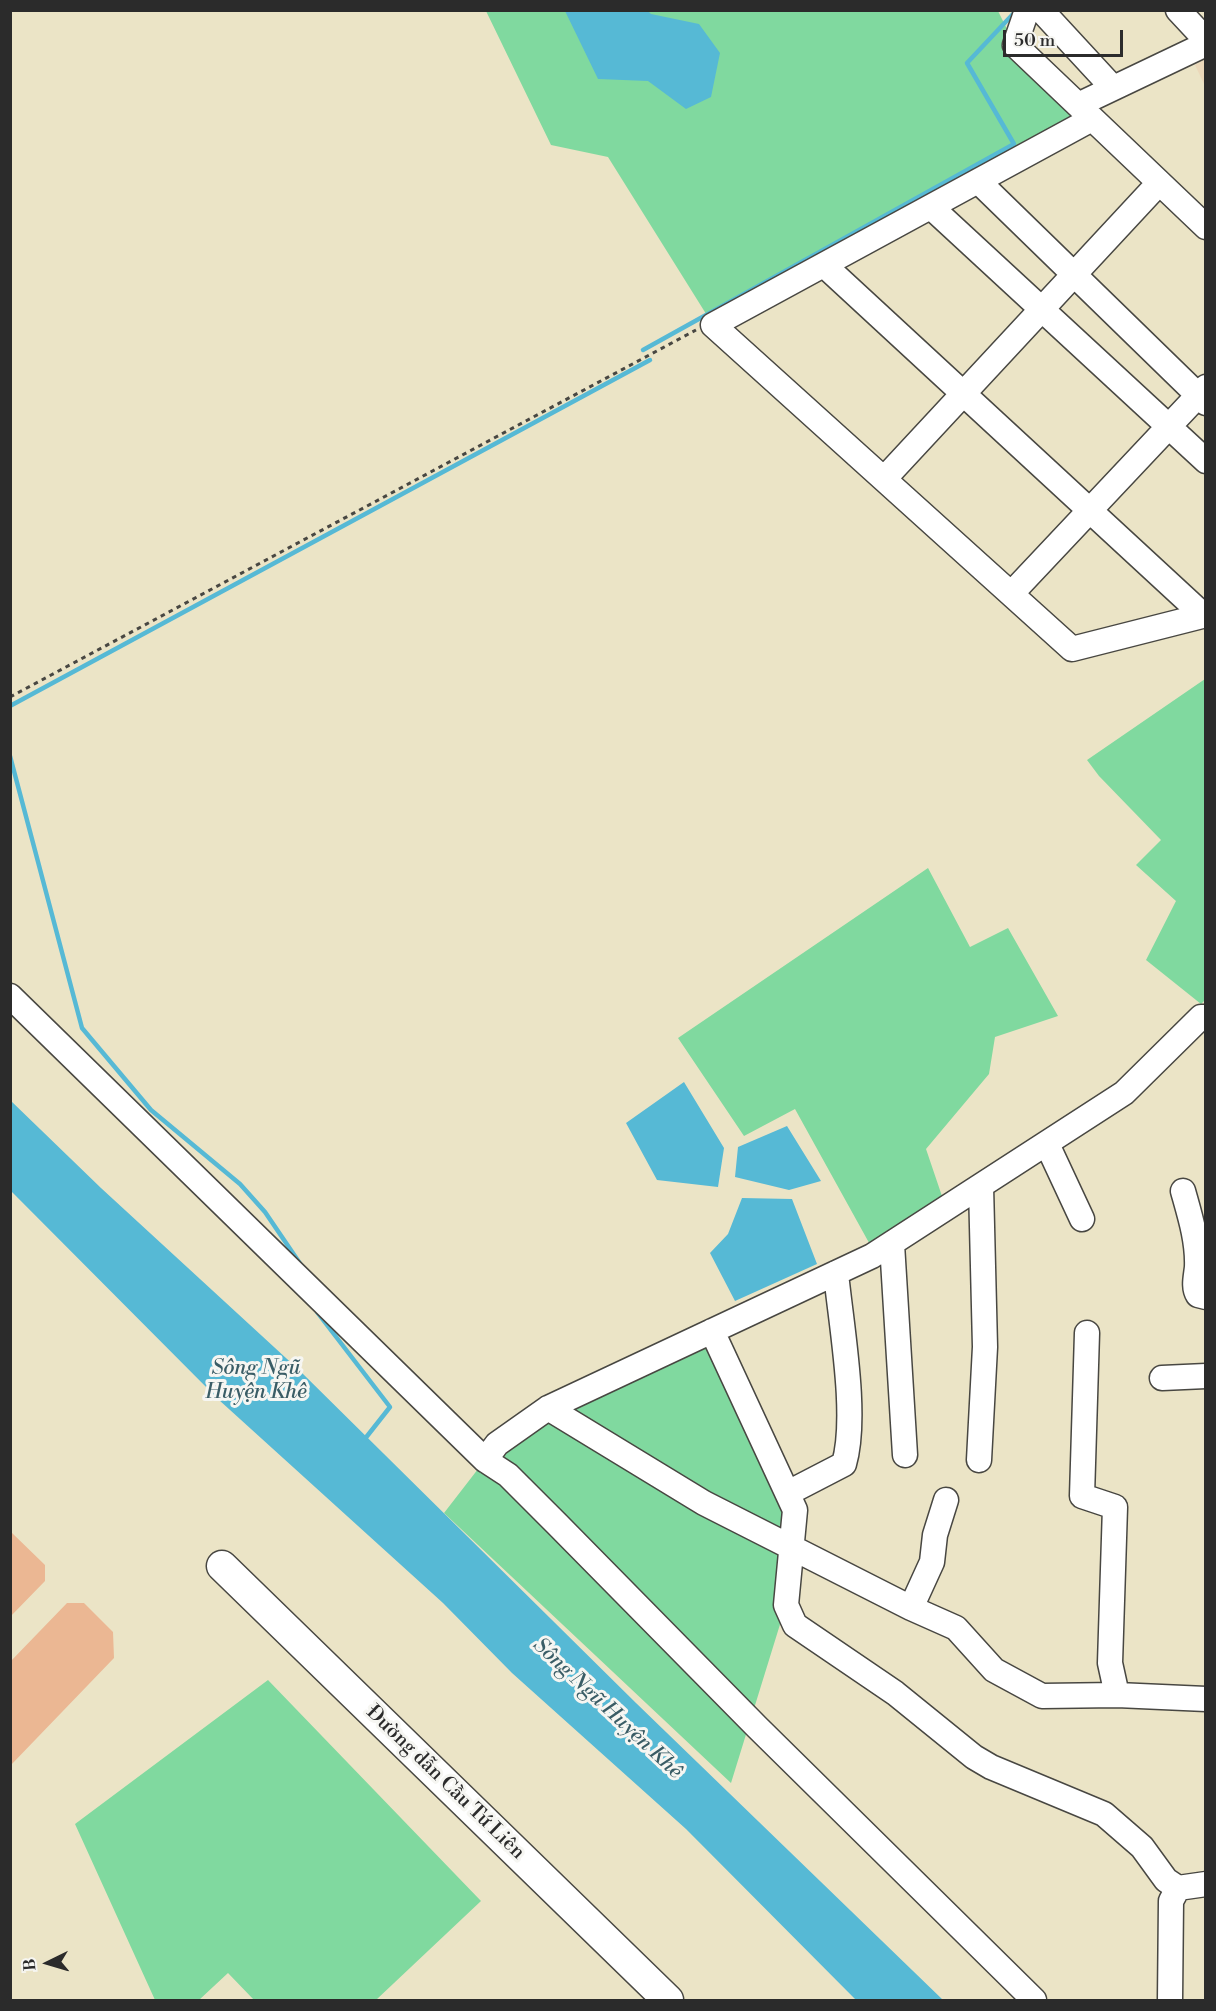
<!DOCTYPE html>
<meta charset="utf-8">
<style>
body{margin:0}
#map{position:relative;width:1216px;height:2011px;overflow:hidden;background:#ebe4c6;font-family:"Libre Bodoni",serif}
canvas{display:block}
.frame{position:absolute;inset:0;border:12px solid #2b2b2b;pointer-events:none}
.north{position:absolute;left:18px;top:1933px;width:60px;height:60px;-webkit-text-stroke:4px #f6f6f2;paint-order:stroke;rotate:265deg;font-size:16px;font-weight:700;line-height:24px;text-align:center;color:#2b2b2b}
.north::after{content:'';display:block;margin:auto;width:21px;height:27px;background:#2b2b2b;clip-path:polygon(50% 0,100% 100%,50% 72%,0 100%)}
.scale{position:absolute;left:1003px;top:30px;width:120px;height:27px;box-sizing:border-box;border:3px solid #2b2b2b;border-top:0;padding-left:8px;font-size:18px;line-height:21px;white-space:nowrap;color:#2b2b2b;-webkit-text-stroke:4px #f6f6f2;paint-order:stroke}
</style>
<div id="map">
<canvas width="1216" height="2011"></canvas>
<div class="frame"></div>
<div class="north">B</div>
<div class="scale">50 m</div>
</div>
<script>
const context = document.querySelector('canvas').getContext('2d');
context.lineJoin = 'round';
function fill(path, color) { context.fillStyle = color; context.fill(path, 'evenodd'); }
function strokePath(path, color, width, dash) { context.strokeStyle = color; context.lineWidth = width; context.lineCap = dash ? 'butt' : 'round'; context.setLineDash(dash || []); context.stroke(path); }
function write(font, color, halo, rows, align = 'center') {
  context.font = font + ' "Libre Bodoni",serif'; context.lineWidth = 6; context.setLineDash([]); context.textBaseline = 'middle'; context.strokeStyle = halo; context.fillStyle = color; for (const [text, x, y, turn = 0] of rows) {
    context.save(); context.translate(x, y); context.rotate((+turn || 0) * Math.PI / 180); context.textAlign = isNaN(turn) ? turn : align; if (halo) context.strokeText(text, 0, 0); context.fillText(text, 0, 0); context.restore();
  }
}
fill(new Path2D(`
 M1205 59V86L1195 65Z`), '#ebd8ba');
fill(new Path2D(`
 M486 11H998L1015 45 1092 119 713 325 608 157 551 145Z
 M1205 679 1206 999 1201 1004 1146 960 1176 901 1136 865 1161 840 1099 776 1087 760Z
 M928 868 970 947 1008 928 1058 1016 995 1037 989 1074 926 1149 945 1205 873 1250 795 1109 744 1136 678 1038Z
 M712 1331 788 1493 786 1605 731 1783 444 1513 485 1460 548 1408Z
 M268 1680 481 1901 376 2000H254L228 1973 199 2000H155L75 1824Z`), '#80d99f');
fill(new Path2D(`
 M565 11H648L651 14 699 24 720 53 711 97 686 109 648 81 598 79Z
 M684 1082 724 1148 718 1187 657 1180 626 1123Z
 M10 1100 101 1188 299 1370 636 1703 943 2000H856L686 1829 512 1673 443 1603 219 1400 11 1191Z
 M787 1126 821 1181 789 1190 735 1177 738 1147Z
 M742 1198 792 1199 817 1264 735 1301 710 1253 728 1234Z`), '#56b9d5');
strokePath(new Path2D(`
 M643 350 1014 144 967 63 1014 13
 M10 706 650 360
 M10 756 82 1028 151 1110 240 1184 265 1212 301 1265
 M317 1312 390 1407 364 1440`), '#56b9d5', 4.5);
fill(new Path2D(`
 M10 1531 45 1565V1581L10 1617Z
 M67 1603H84L113 1632 114 1658 10 1766V1662Z`), '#ebb793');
const minor = new Path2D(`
 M1027 10 1015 45 1206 227
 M1041 10 1113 88
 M1178 10 1206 40
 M1078 105 1206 44
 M1092 119 713 325 1072 649 1206 615
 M978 181 1206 403
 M931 207 1206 461
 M824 265 1203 615
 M884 479 1159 183
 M1011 594 1206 387
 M10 996 485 1460
 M1047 1144 1082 1219
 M1183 1191C1190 1216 1198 1241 1197 1267 1196 1277 1193 1287 1198 1295L1206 1297
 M892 1244 905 1455
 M712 1331 795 1510 786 1605 795 1625 895 1693 974 1757 991 1767 1104 1814 1142 1847 1166 1880 1178 1888 1206 1884
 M1087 1333 1082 1496 1115 1507 1110 1663 1117 1695
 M1162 1378 1206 1376
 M548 1408 704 1503 911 1608 956 1628 994 1670 1042 1696 1117 1695 1206 1699
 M979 1460 985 1347 981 1186
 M788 1493 844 1464C858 1416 841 1325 836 1273
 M911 1608 932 1562 935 1535 946 1500
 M1034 2000 757 1727 557 1524 508 1475 485 1460 497 1444 548 1408 872 1256 1124 1093 1201 1017H1206
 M1170 2000 1171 1901 1178 1888`);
const major = new Path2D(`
 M222 1566 668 2000`);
strokePath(minor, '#484742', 27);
strokePath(major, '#484742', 33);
strokePath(new Path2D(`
 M10 697 696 330`), '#484742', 3, [4.5, 4.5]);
strokePath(minor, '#fff', 24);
strokePath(major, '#fff', 30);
write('20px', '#2b2b2b', '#f6f6f2', [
 ["Đường dẫn Cầu Tứ Liên",445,1783,44]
]);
write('italic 21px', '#3a5d66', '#f6f6f2', [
 ["Sông Ngũ",256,1369],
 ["Huyện Khê",256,1393],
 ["Sông Ngũ Huyện Khê",607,1709,43]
]);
</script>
